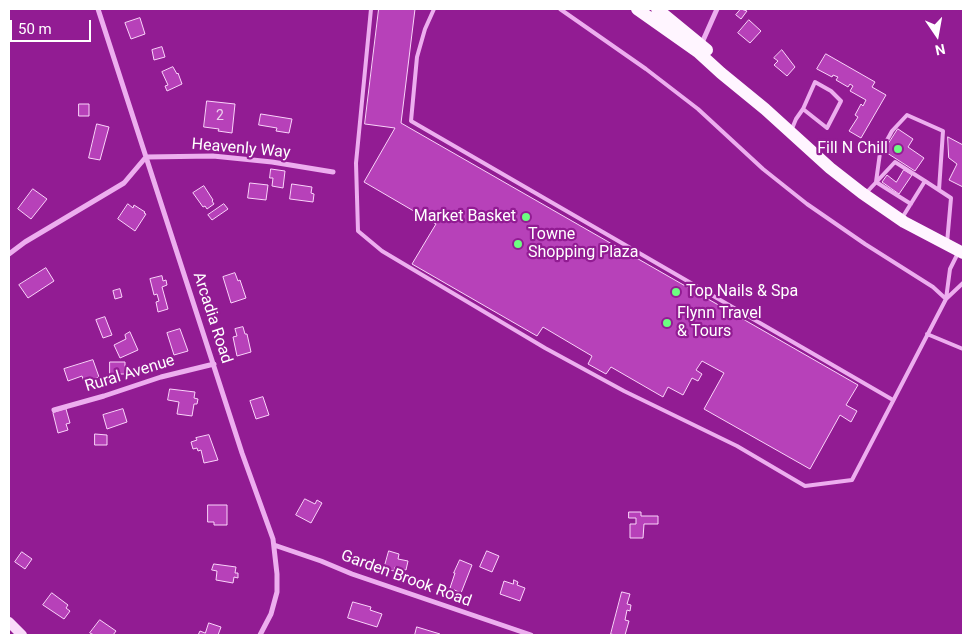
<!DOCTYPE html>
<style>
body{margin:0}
#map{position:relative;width:972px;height:644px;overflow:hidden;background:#921c93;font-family:Roboto,sans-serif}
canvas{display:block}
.frame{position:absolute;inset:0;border:10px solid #fff;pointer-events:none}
.north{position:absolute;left:912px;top:10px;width:50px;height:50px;-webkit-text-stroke:4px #921c93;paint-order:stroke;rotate:168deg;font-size:14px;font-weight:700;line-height:20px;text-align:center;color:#fff}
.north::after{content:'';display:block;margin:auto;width:18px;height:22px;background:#fff;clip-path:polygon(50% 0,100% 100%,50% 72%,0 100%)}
.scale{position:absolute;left:10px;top:20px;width:81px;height:22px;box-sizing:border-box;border:2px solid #fff;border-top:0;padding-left:6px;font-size:15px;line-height:18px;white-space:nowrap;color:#fff;-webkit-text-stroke:4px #921c93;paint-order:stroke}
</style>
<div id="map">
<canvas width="972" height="644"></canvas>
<div class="frame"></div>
<div class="north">N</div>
<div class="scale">50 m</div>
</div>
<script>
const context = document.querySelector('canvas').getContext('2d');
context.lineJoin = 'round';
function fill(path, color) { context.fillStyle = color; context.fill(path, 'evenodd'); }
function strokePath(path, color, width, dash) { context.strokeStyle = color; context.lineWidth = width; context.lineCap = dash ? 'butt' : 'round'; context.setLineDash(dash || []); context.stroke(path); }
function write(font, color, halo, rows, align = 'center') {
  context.font = font + ' Roboto,sans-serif'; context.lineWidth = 4.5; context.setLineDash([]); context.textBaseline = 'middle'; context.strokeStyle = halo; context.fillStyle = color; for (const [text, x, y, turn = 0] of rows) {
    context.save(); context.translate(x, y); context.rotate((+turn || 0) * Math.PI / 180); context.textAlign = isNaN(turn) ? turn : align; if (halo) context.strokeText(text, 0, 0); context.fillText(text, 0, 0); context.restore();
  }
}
const building = new Path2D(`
 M379 9H415L401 123 858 385 846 405 857 411 851 422 840 415 810 469 704 409 724 373 702 361 696 370 702 374 698 381 692 378 683 395 668 387 663 397 611 367 606 374 588 364 592 356 543 327 537 336 412 264 436 224 364 182 395 128 365 124Z
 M741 9 747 11 741 19 736 15Z
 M140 18 145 34 131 39 125 23Z
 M749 20 761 31 750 43 738 33Z
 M162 47 165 57 154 60 152 50Z
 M782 50 795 67 787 76 774 65 778 61 774 58Z
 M826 54 875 82 872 87 886 95 861 138 849 131 858 117 855 115 861 104 863 106 866 100 850 91 853 86 850 84 848 87 836 80 838 77 833 75 832 77 817 69Z
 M173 67 177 74 178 73 182 84 167 91 165 86 168 85 162 72Z
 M207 101 235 104 232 133 218 131 219 129 204 127Z
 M79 104H89V116H79Z
 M261 114 292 119 289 133 276 131 277 128 259 125Z
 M97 124 109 127 100 160 89 158Z
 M898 129 913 139 908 147 924 158 915 171 884 151Z
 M948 137 963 145V187L949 180 957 164 949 158Z
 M271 169 285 171 283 188 272 186 273 178H270Z
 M904 170 912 175 899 194 882 182 887 175 896 182Z
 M250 183 268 185 266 200 248 198Z
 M292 184 312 187 311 193 314 194 313 202 290 199Z
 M204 186 213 200 212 201 214 204 207 209 205 206 203 207 193 193Z
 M33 189 47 199 31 219 18 209Z
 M128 204 133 208 134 205 145 212 144 213 146 214 135 231 118 219Z
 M224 204 228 209 212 220 208 215Z
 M46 268 54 281 28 298 19 285Z
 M235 273 238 281 240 280 246 298 231 303 223 277Z
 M162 276 163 281 166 280 167 285 162 287 168 309 158 312 156 302 159 301 157 294 154 295 150 279Z
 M120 289 122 297 115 299 113 291Z
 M105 317 112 335 103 338 96 320Z
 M243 327 245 334H247L251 352 237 356 233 337 237 336 235 329Z
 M180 329 188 351 174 355 167 333Z
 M130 332 138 350 120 358 114 345 126 339 125 335Z
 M93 360 99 377 84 382 82 376 68 381 64 369Z
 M110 362H125V374H110Z
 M170 389 195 392 194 398 198 399 197 404H194L192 416 177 414 179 402 168 400Z
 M263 397 269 415 256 419 250 401Z
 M66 409 70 423 66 424 68 430 58 433 53 413Z
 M123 409 127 422 107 429 103 415Z
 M95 434 107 435V445H95Z
 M209 435 218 460 204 463 201 450 198 451 197 448 193 449 191 442 197 440 196 438Z
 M305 499 315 504 317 500 322 503 311 523 296 515Z
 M208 505H227V525H214V522H208Z
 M629 512H641V516H658V524H644L643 538H630V524H636V518H629Z
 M389 551 399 554 398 559 408 561 406 570 395 567 394 571 384 569Z
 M487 551 499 556 492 572 480 567Z
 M22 552 32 559 25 569 15 562Z
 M460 560 472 565 461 593 450 588 455 573H454Z
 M214 564 236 567 235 573H238V578L234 577 233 583 216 580 217 571 212 570Z
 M514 580 518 582 517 585 525 588 520 601 500 594 504 581 513 584Z
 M622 592 630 594 627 604 631 605 630 611 627 610 625 620 629 621 625 635H615L611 634Z
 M52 593 68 605 66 608 70 611 64 619 43 605Z
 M353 602 371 607 370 610 382 614 377 627 348 618Z
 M100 620 116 631 113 635H94L90 633Z
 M209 623 221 627 218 635H198L200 631 205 633Z
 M417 627 440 634 439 635H415Z`);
fill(building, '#b741b9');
strokePath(building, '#fad4fa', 1);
strokePath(new Path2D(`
 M371 9 356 163 358 231 382 251 545 348 624 391 737 446 805 486 852 480 946 299 950 269 958 253
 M434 9 425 29 417 57 411 121 893 400
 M560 9 646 69 698 109 763 169 807 204 865 244 933 287 946 299
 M791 131 796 119 803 109 827 128 841 101 831 91 815 82 803 109
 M925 181 951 198 947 243
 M867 192 895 162 925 181 902 218
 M911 204 876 182 880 153 892 131 907 115 943 131 939 190
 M946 299 963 283
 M927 334 963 349`), '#edaeef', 4);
strokePath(new Path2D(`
 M98 9 242 453 273 539 277 574V592L271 614 260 635
 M701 45 717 9
 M9 254 25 242 124 183 146 157 213 156 272 162 333 172
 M54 410 104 396 161 377 214 364
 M274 545 321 561 352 574 531 635`), '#edaeef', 5);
strokePath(new Path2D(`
 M9 622 22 635`), '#fadbfa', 10);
strokePath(new Path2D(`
 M637 9 698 52 721 73 765 109 830 168 862 193 904 222 963 253
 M657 9 707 50`), '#fff5ff', 12);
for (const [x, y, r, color] of [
 [898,149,5,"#6cfe81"],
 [526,217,5,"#6cfe81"],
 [518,244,5,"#6cfe81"],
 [676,292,5,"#6cfe81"],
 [667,323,5,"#6cfe81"]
]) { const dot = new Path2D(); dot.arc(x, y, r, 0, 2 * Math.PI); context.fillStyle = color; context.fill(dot); strokePath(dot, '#921c93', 2); }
write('14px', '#edd0ee', null, [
 ["2",220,116]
]);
write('16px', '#fff', '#921c93', [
 ["Heavenly Way",241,149,5],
 ["Arcadia Road",212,318,72],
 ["Rural Avenue",130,374,-17],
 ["Garden Brook Road",406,579,20]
]);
write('16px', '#fff', '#921c93', [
 ["Fill N Chill",888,149,"right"],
 ["Market Basket",516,217,"right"],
 ["Towne",528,235],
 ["Shopping Plaza",528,253],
 ["Top Nails & Spa",686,292],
 ["Flynn Travel",677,314],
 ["& Tours",677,332]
], 'left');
</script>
